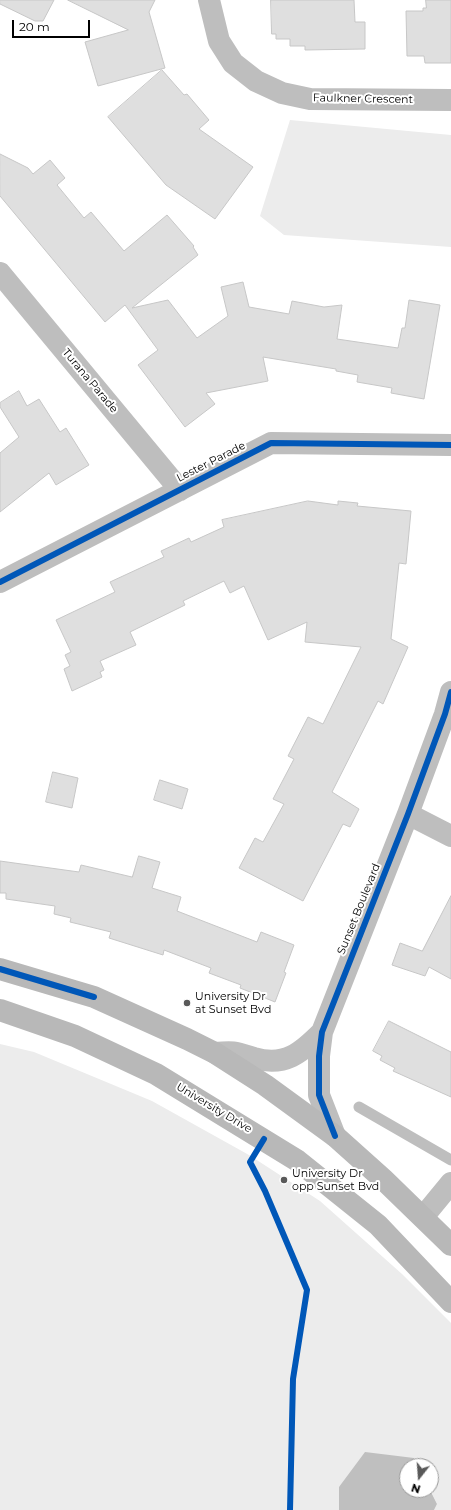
<!DOCTYPE html>
<style>
body{margin:0}
#map{position:relative;width:451px;height:1510px;overflow:hidden;background:#fff;font-family:Montserrat,sans-serif}
canvas{display:block}
.north{position:absolute;left:399px;top:1458px;width:40px;height:40px;box-sizing:border-box;background:#fff;border:1px solid #999;border-radius:50%;rotate:197deg;font-size:11px;font-weight:700;line-height:16px;text-align:center;color:#000}
.north::after{content:'';display:block;margin:auto;width:14px;height:18px;background:#595959;clip-path:polygon(50% 0,100% 100%,50% 72%,0 100%)}
.scale{position:absolute;left:12px;top:20px;width:78px;height:18px;box-sizing:border-box;border:2px solid #000;border-top:0;padding-left:5px;font-size:12px;line-height:14px;white-space:nowrap;color:#000;-webkit-text-stroke:3px #fff;paint-order:stroke}
</style>
<div id="map">
<canvas width="451" height="1510"></canvas>
<div class="north">N</div>
<div class="scale">20 m</div>
</div>
<script>
const context = document.querySelector('canvas').getContext('2d');
context.lineJoin = 'round';
function fill(path, color) { context.fillStyle = color; context.fill(path, 'evenodd'); }
function strokePath(path, color, width, dash) { context.strokeStyle = color; context.lineWidth = width; context.lineCap = dash ? 'butt' : 'round'; context.setLineDash(dash || []); context.stroke(path); }
function write(font, color, halo, rows, align = 'center') {
  context.font = font + ' Montserrat,sans-serif'; context.lineWidth = 4; context.setLineDash([]); context.textBaseline = 'middle'; context.strokeStyle = halo; context.fillStyle = color; for (const [text, x, y, turn = 0] of rows) {
    context.save(); context.translate(x, y); context.rotate((+turn || 0) * Math.PI / 180); context.textAlign = isNaN(turn) ? turn : align; if (halo) context.strokeText(text, 0, 0); context.fillText(text, 0, 0); context.restore();
  }
}
fill(new Path2D(`
 M290 120 451 135V247L284 235 260 216Z
 M0 1044 34 1052 152 1101 249 1155 320 1201 402 1274 451 1323V1510H434L437 1504 430 1490 431 1466H418L414 1458 339 1487V1510H0Z`), '#ececec');
fill(new Path2D(`
 M365 1452 414 1458 418 1466H407V1490H430L437 1504 434 1510H339V1487Z`), '#bfbfbf');
const building = new Path2D(`
 M0 0H54L43 21H35L0 4Z
 M68 0H155L149 12 165 68 98 86 85 42 128 30Z
 M271 0H354L355 22H365V49L305 50V46H290V39H276V34H272Z
 M426 0H451V63H425L424 56H407L406 11H423V8H426Z
 M162 70 184 95 187 94 209 120 199 129 253 167 215 219 166 185 108 117Z
 M0 154 28 168 33 174 50 160 65 178 57 185 84 218 91 212 124 251 167 215 194 246 193 247 198 255 132 308 168 300 197 338 228 316 221 287 243 282 249 307 289 314 292 301 324 307 342 305 337 339 398 348 402 328H405L409 300 440 305 424 399 391 393 392 388 357 382 358 375 336 371V369L263 357 268 381 206 393 215 404 185 427 138 365 158 350 125 305 105 322 0 196Z
 M19 391 27 406 39 399 60 432 66 428 89 465 56 485 49 473 0 512V453L19 437 0 407V403Z
 M308 501 338 505V501L358 503 357 506 411 511 406 564 399 563 391 639 408 647 383 704 378 701 332 792 359 809 350 827 343 824 303 901 239 868 255 838 263 842 284 804 273 799 294 759 288 756 308 717 323 724 361 647 305 642 307 622 268 640 244 586 230 593 224 581 183 601 185 605 130 632 136 645 100 661 104 670 100 672 102 677 72 691 64 669 70 666 65 655 71 652 56 620 115 592 110 582 164 557 161 551 189 538 191 542 224 527 222 520Z
 M53 772 78 778 72 808 46 802Z
 M160 780 188 789 182 809 154 800Z
 M139 856 160 862 152 888 181 897 177 911 257 942 261 932 294 945 284 972 286 973 275 1002 240 988 241 985 209 973 211 968 164 950 163 955 109 938 111 932 70 922 71 918 54 914 55 906 6 899V893H0V861L79 872 81 865 132 877Z
 M451 896V979L429 967 425 976 392 965 400 943 422 951Z
 M389 1021 451 1052V1097L393 1071 395 1068 380 1060 382 1056 373 1051Z`);
fill(building, '#dfdfdf');
strokePath(building, '#c7c7c7', 1);
strokePath(new Path2D(`
 M359 1107 451 1160`), '#bebebe', 11);
strokePath(new Path2D(`
 M209 0 219 41 233 63 256 81 282 93 310 99 451 100
 M0 273 180 490
 M0 582 271 443 451 445
 M408 814 451 836
 M215 1053C234 1051 235 1052 254 1058 285 1067 301 1053 322 1032
 M335 1136 319 1095V1056L322 1032 408 814 445 714 451 692
 M423 1217 451 1183`), '#bebebe', 22);
strokePath(new Path2D(`
 M0 969 94 997 187 1039 215 1053 265 1085 335 1136 383 1179 451 1245
 M0 1010 75 1036 156 1074 298 1161 378 1225 451 1302`), '#b8b8b8', 22);
strokePath(new Path2D(`
 M0 582 271 443 451 445
 M0 969 94 997
 M335 1136 319 1095V1056L322 1032 408 814 445 714 451 692
 M264 1139 250 1162 265 1191 307 1290 293 1379 290 1510`), '#0057b8', 6);
for (const [x, y, r, color] of [
 [187,1003,4,"#595959"],
 [284,1180,4,"#595959"]
]) { const dot = new Path2D(); dot.arc(x, y, r, 0, 2 * Math.PI); context.fillStyle = color; context.fill(dot); strokePath(dot, '#fff', 1.5); }
write('11px', '#000', '#fff', [
 ["Faulkner Crescent",363,99,1],
 ["Turana Parade",90,381,50],
 ["Lester Parade",211,462,-27],
 ["Sunset Boulevard",359,909,-68],
 ["University Drive",214,1108,31]
]);
write('11px', '#000', '#fff', [
 ["University Dr",195,997],
 ["at Sunset Bvd",195,1010],
 ["University Dr",292,1174],
 ["opp Sunset Bvd",292,1187]
], 'left');
</script>
